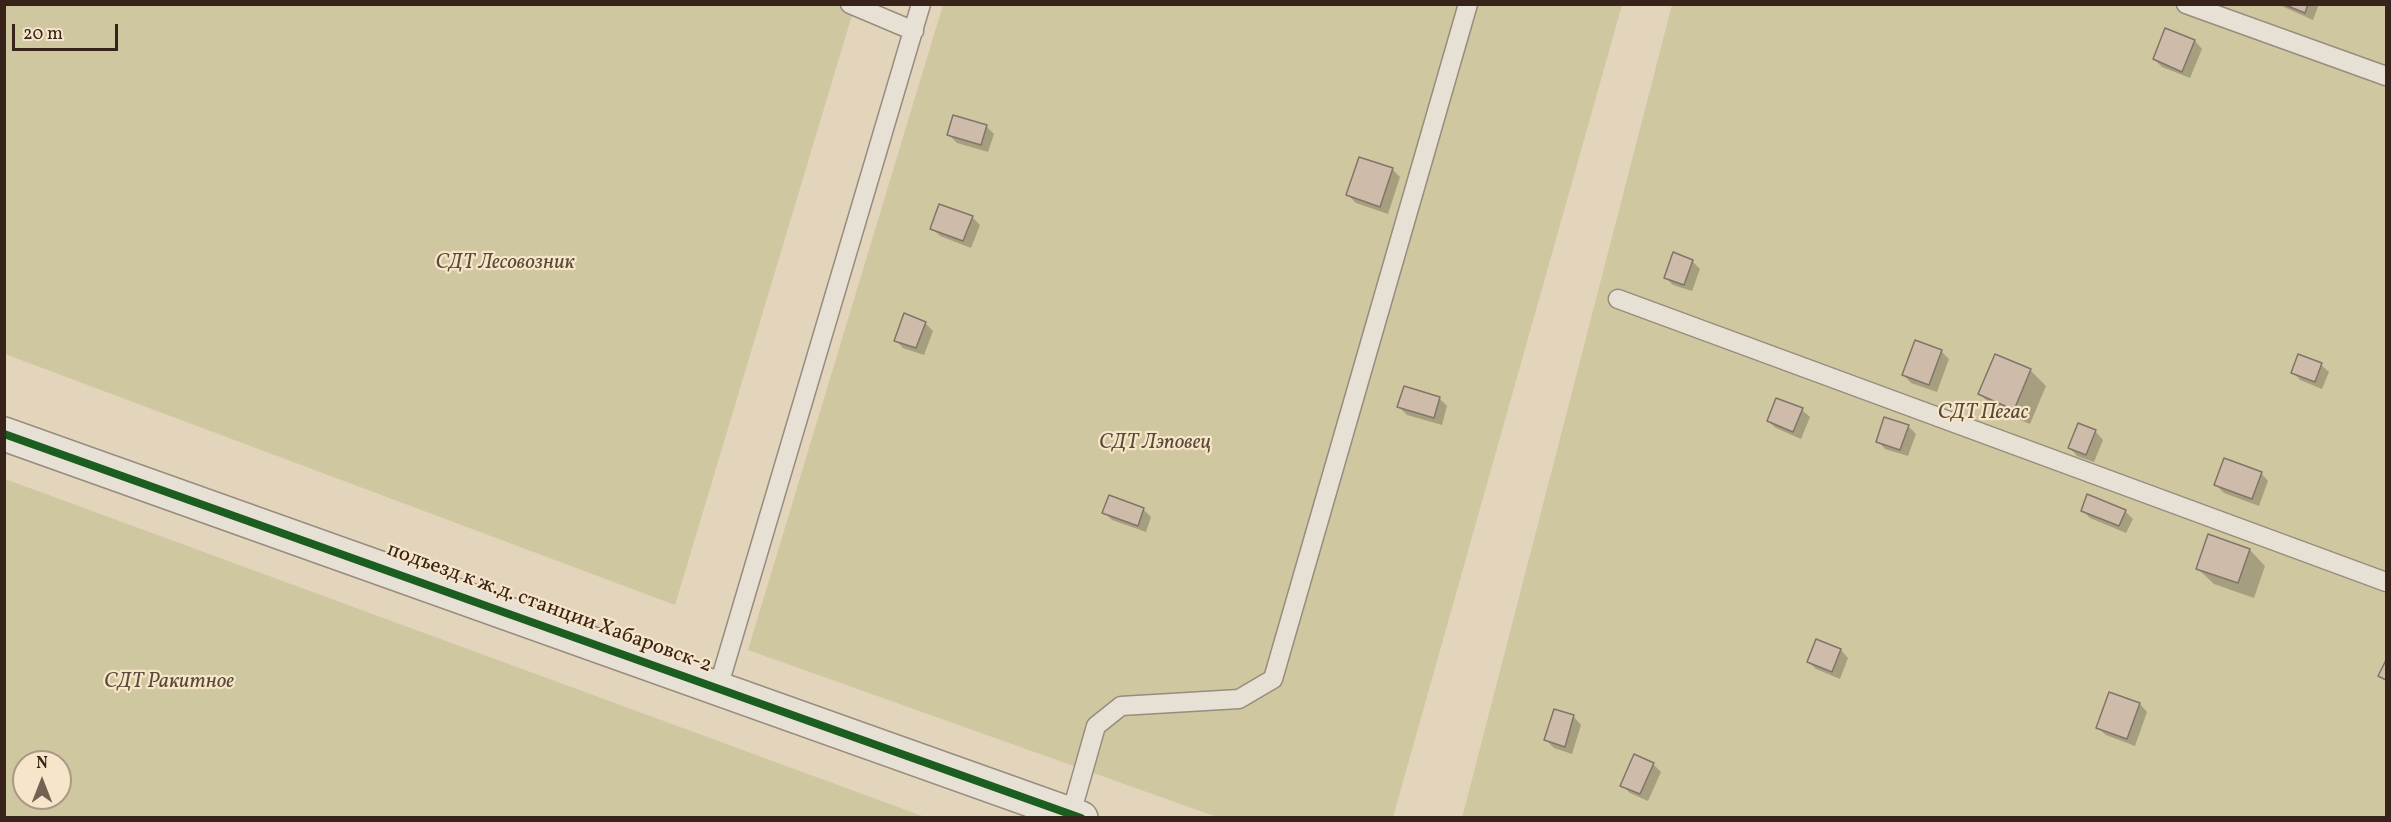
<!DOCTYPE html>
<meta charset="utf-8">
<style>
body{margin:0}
#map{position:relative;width:2391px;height:822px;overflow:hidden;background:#e3d4bc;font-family:Vollkorn,serif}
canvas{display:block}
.frame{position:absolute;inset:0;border:6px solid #37231a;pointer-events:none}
.north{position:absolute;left:12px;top:750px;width:60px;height:60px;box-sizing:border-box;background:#f7e5ca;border:2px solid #aa9784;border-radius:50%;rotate:0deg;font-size:16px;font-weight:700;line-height:24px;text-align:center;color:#37231a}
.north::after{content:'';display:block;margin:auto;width:21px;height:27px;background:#736153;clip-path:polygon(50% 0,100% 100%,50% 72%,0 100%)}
.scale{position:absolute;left:12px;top:24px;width:106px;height:27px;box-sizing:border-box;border:3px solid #37231a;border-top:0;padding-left:8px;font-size:18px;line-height:21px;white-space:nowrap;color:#37231a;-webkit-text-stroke:4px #f7e5ca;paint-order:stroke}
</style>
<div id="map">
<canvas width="2391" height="822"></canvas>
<div class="frame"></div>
<div class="north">N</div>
<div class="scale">20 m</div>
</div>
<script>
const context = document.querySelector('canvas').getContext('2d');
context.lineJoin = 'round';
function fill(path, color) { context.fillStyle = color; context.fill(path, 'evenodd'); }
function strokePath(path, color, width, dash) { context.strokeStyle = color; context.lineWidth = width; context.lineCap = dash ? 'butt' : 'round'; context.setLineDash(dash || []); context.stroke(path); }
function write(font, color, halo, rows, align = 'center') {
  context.font = font + ' Vollkorn,serif'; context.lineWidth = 4.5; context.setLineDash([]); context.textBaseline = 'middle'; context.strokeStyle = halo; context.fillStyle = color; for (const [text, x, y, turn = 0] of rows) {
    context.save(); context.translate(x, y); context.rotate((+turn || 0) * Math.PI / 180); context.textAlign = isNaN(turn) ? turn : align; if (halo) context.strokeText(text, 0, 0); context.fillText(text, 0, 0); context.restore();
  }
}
fill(new Path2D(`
 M4 5H855L675 605 5 354Z
 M943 5H1622L1393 817H1217L748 650Z
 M1672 5H2386V817L1462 818Z
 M4 479H5L925 817H5ZM24 762H60V798H24Z`), '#cfc79f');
fill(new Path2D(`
 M2277 4H2319L2313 20Z
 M2166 30 2195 41 2202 49 2190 78 2162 67 2154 59Z
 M986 126 994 134 988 152 957 143 949 135Z
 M1392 169 1400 177 1388 214 1356 203 1348 195Z
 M972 217 980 225 971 248 940 236 932 228Z
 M1692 261 1700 269 1692 291 1673 285 1665 277Z
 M925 323 933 331 924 355 903 348 896 340Z
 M1941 351 1949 359 1937 392 1911 383 1904 375Z
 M2321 365 2329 372 2322 389 2300 380 2293 372Z
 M2030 370 2046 386 2030 424 1996 410 1980 394Z
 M1439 398 1447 406 1442 425 1407 415 1399 407Z
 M1802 410 1810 417 1801 439 1776 428 1768 421Z
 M2079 425 2096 432 2103 440 2094 462 2077 456 2070 448Z
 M1908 426 1916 434 1908 456 1885 449 1878 441Z
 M2261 473 2268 481 2259 506 2224 493 2216 485Z
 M1110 497 1144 510 1151 517 1146 532 1112 520 1104 512Z
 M2082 510 2125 511 2133 519 2126 533 2090 518Z
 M2209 536 2250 550 2265 566 2254 598 2214 584 2198 569Z
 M1841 650 1848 658 1840 679 1816 669 1809 662Z
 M2140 704 2147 712 2135 746 2106 735 2098 728Z
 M1555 711 1574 717 1581 725 1572 754 1554 748 1546 740Z
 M1653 764 1661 772 1648 801 1630 793 1622 785Z`), '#0003');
const building = new Path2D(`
 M2283 4H2308L2305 13Z
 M2165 28 2195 40 2182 72 2153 59Z
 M953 115 987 125 981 145 947 135Z
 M1359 157 1393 168 1380 207 1346 195Z
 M939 204 973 216 963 241 930 229Z
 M1673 252 1693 260 1684 285 1664 278Z
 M904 313 926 322 916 348 894 341Z
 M1915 340 1942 350 1929 385 1902 375Z
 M1995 354 2031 369 2014 410 1978 394Z
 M2298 354 2322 363 2315 382 2291 373Z
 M1404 386 1440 397 1434 418 1397 407Z
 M1776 398 1803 408 1793 432 1767 421Z
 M1884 417 1909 425 1900 450 1876 442Z
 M2078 423 2096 430 2086 455 2068 448Z
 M2224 458 2262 472 2252 499 2214 485Z
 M2087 494 2126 510 2119 526 2081 511Z
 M1109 495 1144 508 1138 526 1102 513Z
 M2208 534 2250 549 2238 583 2196 569Z
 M1816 639 1841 649 1832 672 1807 662Z
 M2386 660V680L2378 676Z
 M2109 692 2140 703 2127 739 2096 728Z
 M1554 709 1574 715 1565 747 1544 740Z
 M1634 754 1654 763 1640 794 1620 786Z`);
fill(building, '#cebbaa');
strokePath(building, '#7f7568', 1.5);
const service = new Path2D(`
 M850 4 914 31
 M2186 4 2386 76
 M1618 299 2386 582
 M718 688 921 4
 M1071 814 1096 726 1121 706 1239 699 1273 679 1468 4`);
const tertiary = new Path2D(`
 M4 434 1081 818`);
strokePath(service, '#978c7e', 21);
strokePath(tertiary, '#978c7e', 36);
strokePath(service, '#e7e0d5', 18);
strokePath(tertiary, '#e7e0d5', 33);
strokePath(new Path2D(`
 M4 434 1081 818`), '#1b5e20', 8);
write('italic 21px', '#594a36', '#f7e5ca', [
 ["СДТ Лесовозник",505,264],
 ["СДТ Пегас",1983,414],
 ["СДТ Лэповец",1155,444],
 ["СДТ Ракитное",169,683]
]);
write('21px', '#37231a', '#f7e5ca', [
 ["подъезд к ж.д. станции Хабаровск-2",549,609,20]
]);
</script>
